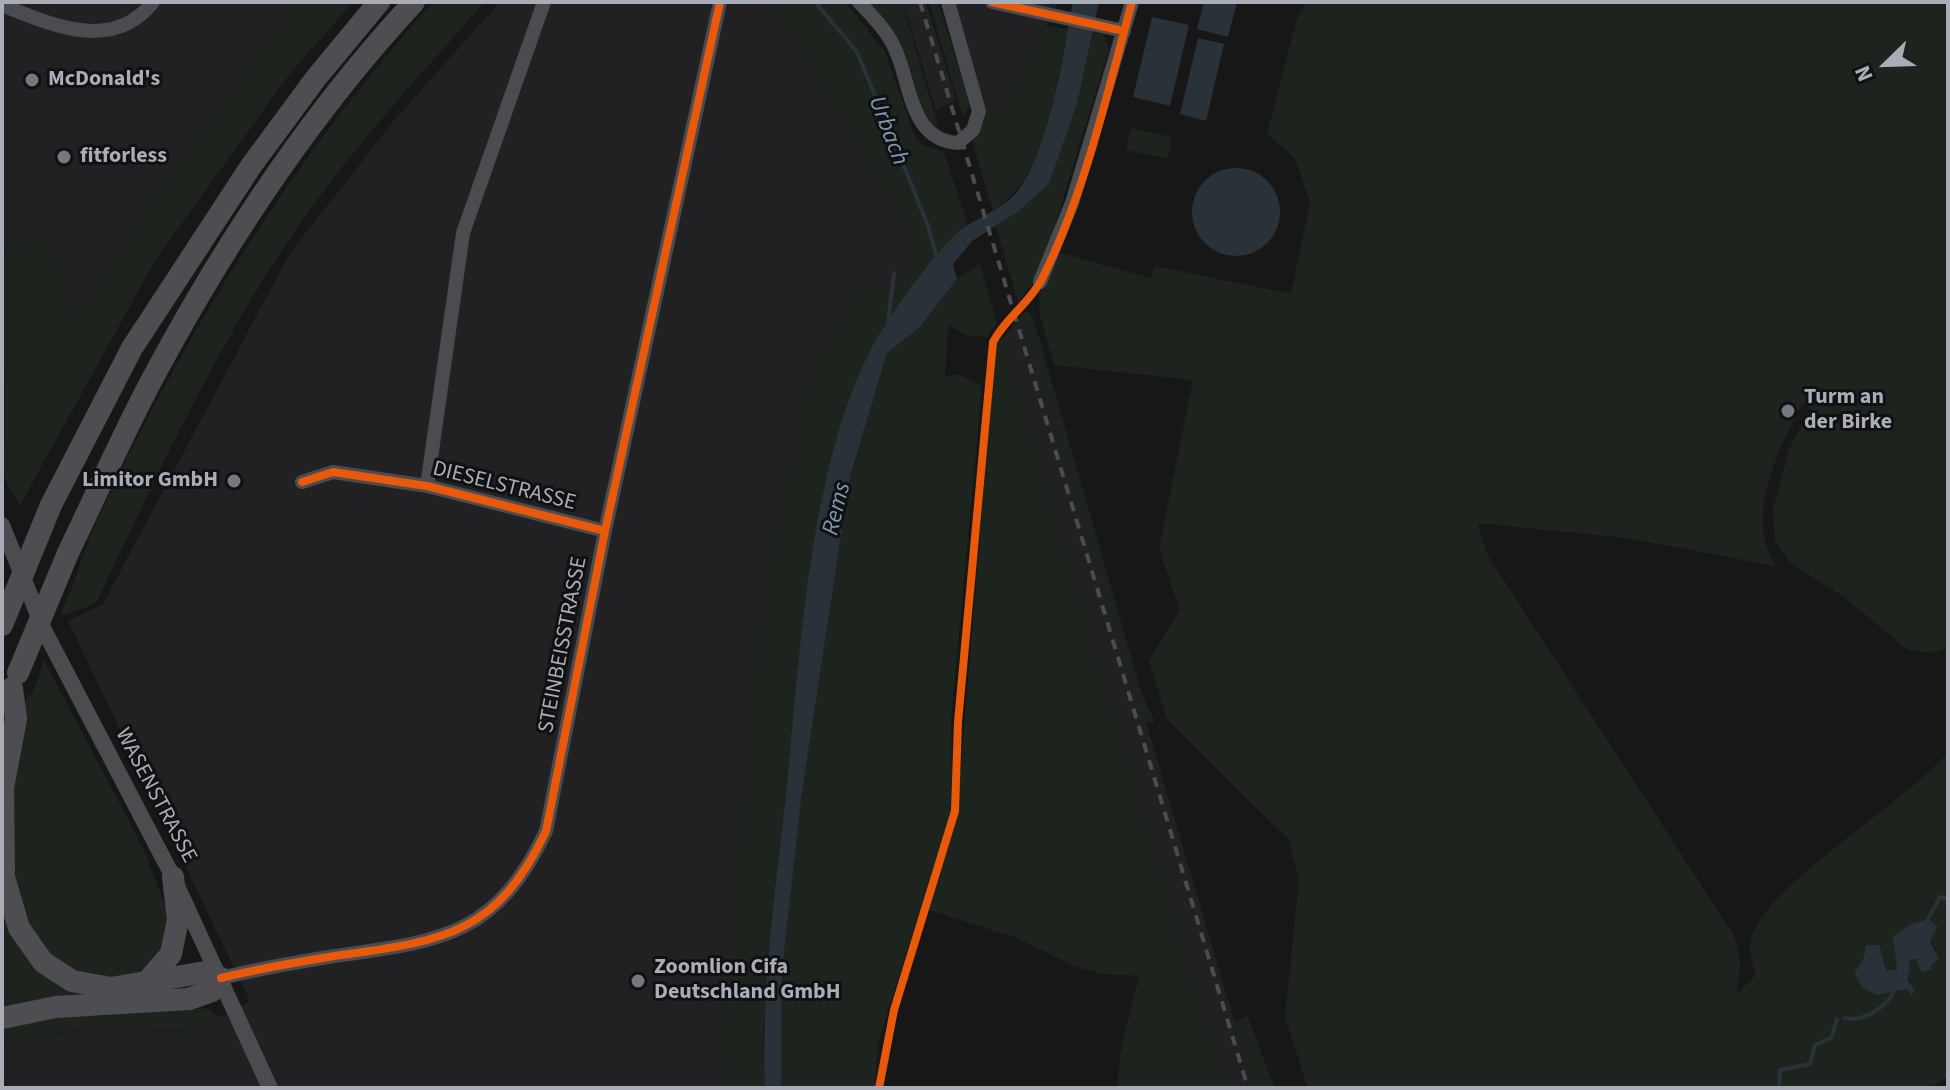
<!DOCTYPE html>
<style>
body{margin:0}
#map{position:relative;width:1950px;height:1090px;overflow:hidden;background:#171717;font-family:"Source Sans 3",sans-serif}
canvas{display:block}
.frame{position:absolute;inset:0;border:4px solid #a8adb8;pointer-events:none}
.north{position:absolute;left:1846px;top:24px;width:80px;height:80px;-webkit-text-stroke:6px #111113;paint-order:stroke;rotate:247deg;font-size:22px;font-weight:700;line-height:32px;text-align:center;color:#a8adb8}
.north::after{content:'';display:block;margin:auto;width:28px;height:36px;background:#a8adb8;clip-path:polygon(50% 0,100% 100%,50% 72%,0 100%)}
</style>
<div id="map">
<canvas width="1950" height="1090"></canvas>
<div class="frame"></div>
<div class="north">N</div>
</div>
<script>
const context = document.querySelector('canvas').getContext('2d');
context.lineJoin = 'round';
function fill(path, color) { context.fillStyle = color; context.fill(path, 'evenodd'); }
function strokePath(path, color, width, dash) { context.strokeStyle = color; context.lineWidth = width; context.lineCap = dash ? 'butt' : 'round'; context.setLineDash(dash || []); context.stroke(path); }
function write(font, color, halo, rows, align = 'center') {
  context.font = font + ' "Source Sans 3",sans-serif'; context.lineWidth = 6; context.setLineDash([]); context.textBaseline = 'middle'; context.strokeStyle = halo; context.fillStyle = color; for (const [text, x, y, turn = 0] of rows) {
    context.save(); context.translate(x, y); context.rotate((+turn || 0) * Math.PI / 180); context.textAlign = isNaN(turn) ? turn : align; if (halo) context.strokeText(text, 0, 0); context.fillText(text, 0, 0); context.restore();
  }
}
fill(new Path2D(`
 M2 2H297L149 204 77 316 49 237 2 253Z
 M500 2H772L906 227 910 266 885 295 860 282 833 338 813 353 760 616 721 1046 728 1088H2V1047L41 1034 96 1030 192 1032 250 1001 68 621 103 604 290 253 396 118Z
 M903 2H926L956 100 936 110Z
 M955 2H1058L1010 101 986 109Z
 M1022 315 1146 722 1254 1088H1226L1003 338Z`), '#212123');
fill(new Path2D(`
 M297 2H353L288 76 156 259 20 505 6 481 2 465 5 432 2 253 49 237 77 315 149 204Z
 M433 2H485C415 81 342 159 284 247 210 359 154 483 96 603L63 616 61 613C76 582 84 547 99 516 186 331 295 155 433 2Z
 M772 2H845L885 52 914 134 922 145 944 152 968 226 957 233 884 325 846 412 830 470 803 629 763 1033 765 1088H728L721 1046 760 616 813 353 833 338 860 282 885 295 910 266 906 227Z
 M865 2H902L940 133 926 125C910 66 906 48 865 2Z
 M929 2H938L970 103 963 118Z
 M1307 2H1948V647L1935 653 1908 650 1844 597 1790 563 1775 540 1773 509 1789 449 1811 409 1803 404C1782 439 1757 494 1764 536 1765 546 1772 557 1775 566L1627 538 1477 523 1488 556 1731 931C1743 954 1741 971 1736 995L1755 976C1754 967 1749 954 1750 945 1753 892 1912 799 1948 752V1076L1930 1088H1308L1285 1017 1299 880 1288 839 1167 719 1149 661 1180 610 1159 549 1193 380 1054 365 1040 316 1039 293 1057 252 1151 278 1155 266 1291 294 1310 202 1295 158 1267 134 1297 19ZM1928 919 1934 934 1930 942 1936 949 1932 964 1910 959C1905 968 1907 979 1913 986L1910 994 1908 989 1877 995 1854 973 1863 960 1886 971 1898 969 1911 924Z
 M1046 26 1068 29C1053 90 1050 175 993 211L971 137 982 126 986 109 1010 101Z
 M1092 32 1104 34 1109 49 1040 274 1018 302 996 226C1056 189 1078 97 1092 32Z
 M1131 128 1172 137 1168 159 1126 150Z
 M980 264 997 323 987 337 968 336 948 325 945 376 958 374 982 386 951 719 952 808 878 1042 875 1088H781L782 971 802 792 850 477 887 353 920 327 957 279Z
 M1027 311 1033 317 1142 694 1155 722H1146L1141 717 1022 315Z
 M1003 338 1032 433 1226 1088H1117L1121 1048 1139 976 1102 974 1074 966 1017 938 929 910 957 811 996 342Z
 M44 660 143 848 168 913 167 938 158 957 143 972 124 981 78 976 35 943 9 882 14 750 28 694 32 695Z
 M2 907 50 978 194 980 198 985 190 989 2 1010Z
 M207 1008 221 1020 192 1032 96 1030 41 1034 2 1047V1025L43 1015 101 1016Z
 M1247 1015 1275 1088H1254L1234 1024Z`), '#1d241e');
fill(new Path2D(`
 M1073 2H1099L1077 103 1049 184 1017 212 972 241 953 264 957 279 920 327 887 353 850 477 802 792 782 971 781 1088H765C761 987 776 887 787 787 800 654 809 475 868 355 882 325 933 254 957 233 976 217 1001 211 1017 192 1049 152 1063 54 1073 2Z
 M1204 2H1237L1228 37 1197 29Z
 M1152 17 1189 25 1170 106 1133 97Z
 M1198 38 1224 44 1206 121 1180 114Z
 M1192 212a44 44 0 1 1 88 0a44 44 0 1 1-88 0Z
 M1928 919 1937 926 1930 942 1939 958 1932 964 1931 970 1922 972 1916 959 1910 960 1908 980 1915 990 1911 995 1907 989 1877 995 1862 987 1854 973 1863 960 1866 945H1879L1886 971 1897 969 1893 937 1911 924Z`), '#2a3239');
strokePath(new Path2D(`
 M815 2 857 52 927 223 938 261
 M888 322 894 273
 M1926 923 1940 897 1948 899
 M1845 1018C1865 1022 1887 1007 1895 989
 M1779 1088 1780 1070 1810 1064 1815 1045 1831 1038 1837 1019`), '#2a3239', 4);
strokePath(new Path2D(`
 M859 2C870 14 883 26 891 41 912 76 906 140 958 143L973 130 979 111 948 2
 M992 2 1124 31
 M2 5C52 25 113 53 153 2
 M1040 282 1072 203 1132 2
 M302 482 333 472 427 486 605 531
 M427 486 463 233 544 2
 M221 978C258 969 297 962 335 956 440 941 496 937 546 831L605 531 720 2`), '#4b4c50', 14);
strokePath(new Path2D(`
 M2 525 44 630 173 877 270 1088`), '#4b4c50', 16);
strokePath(new Path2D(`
 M51 505 132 348 251 166 316 78 379 2
 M68 553C97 493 124 431 156 372 227 240 312 112 414 2
 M145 984 171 954 178 920 173 877
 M2 1018 56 1007 189 999 212 991 221 978 205 972 111 988 72 981 43 962 19 928 4 877 3 788 16 719 12 688`), '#4e4e52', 22);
strokePath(new Path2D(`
 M920 2 1248 1088`), '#4b4c4f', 4, [10, 8]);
strokePath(new Path2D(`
 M2 625 51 505
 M18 673 68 553`), '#4e4e52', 22);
strokePath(new Path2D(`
 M992 2 1124 31
 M302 482 333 472 427 486 605 531
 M221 978C258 969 297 962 335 956 440 941 496 937 546 831L605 531 720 2
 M879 1088 894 1010 955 811 958 722 993 342C1006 317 1030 303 1042 279 1085 193 1107 94 1132 2`), '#e8590c', 8);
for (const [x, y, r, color] of [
 [32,80,8,"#757880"],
 [64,157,8,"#757880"],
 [1788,411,8,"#757880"],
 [234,481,8,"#757880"],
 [638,981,8,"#757880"]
]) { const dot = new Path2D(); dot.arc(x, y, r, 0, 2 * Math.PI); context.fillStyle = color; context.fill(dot); strokePath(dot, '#111113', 3); }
write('bold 22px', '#a8adb8', '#111113', [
 ["McDonald's",48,80],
 ["fitforless",80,157],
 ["Turm an",1804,398],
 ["der Birke",1804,423],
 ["Limitor GmbH",218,481,"right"],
 ["Zoomlion Cifa",654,968],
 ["Deutschland GmbH",654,993]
], 'left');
write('22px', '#a8adb8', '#111113', [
 ["DIESELSTRASSE",504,487,14],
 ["STEINBEISSTRASSE",564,645,-79],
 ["WASENSTRASSE",155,796,62]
]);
write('italic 24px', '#7f9bb3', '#111113', [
 ["Urbach",887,131,69],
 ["Rems",838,509,-76]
]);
</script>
